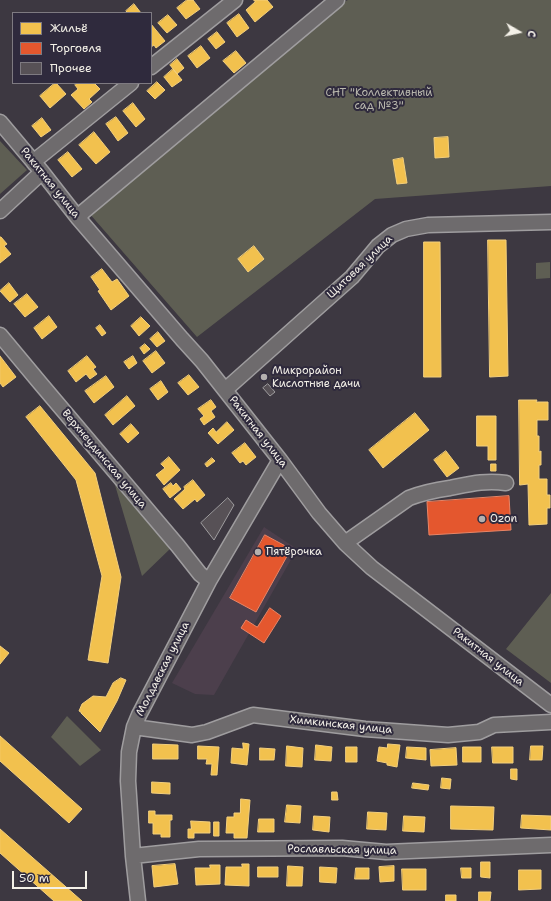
<!DOCTYPE html>
<meta charset="utf-8">
<style>
body{margin:0}
#map{position:relative;width:551px;height:901px;overflow:hidden;background:#3d3841;font-family:"Shantell Sans",sans-serif}
canvas{display:block}
.legend{position:absolute;left:12px;top:12px;width:140px;height:72px;box-sizing:border-box;background:#2f2a3d;border:1px solid #7e7a81;margin:0;padding:5px 7px;list-style:none;font-size:12px;color:#f4f1e8}
.legend li{display:flex;align-items:center;gap:8px;height:20px}
.legend b{width:20px;border:1px solid #7e7a81}
.north{position:absolute;left:499px;top:12px;width:40px;height:40px;-webkit-text-stroke:3px #2f2a3d;paint-order:stroke;rotate:99deg;font-size:11px;font-weight:700;line-height:16px;text-align:center;color:#f4f1e8}
.north::after{content:'';display:block;margin:auto;width:14px;height:18px;background:#f4f1e8;clip-path:polygon(50% 0,100% 100%,50% 72%,0 100%)}
.scale{position:absolute;left:12px;top:871px;width:75px;height:18px;box-sizing:border-box;border:2px solid #f4f1e8;border-top:0;padding-left:5px;font-size:12px;line-height:14px;white-space:nowrap;color:#f4f1e8;-webkit-text-stroke:3px #2f2a3d;paint-order:stroke}
</style>
<div id="map">
<canvas width="551" height="901"></canvas>
<ul class="legend">
<li><b style="height:11px;background:#f2c14e"></b>Жильё</li>
<li><b style="height:11px;background:#e4572e"></b>Торговля</li>
<li><b style="height:11px;background:#575156"></b>Прочее</li>
</ul>
<div class="north">С</div>
<div class="scale">50 m</div>
</div>
<script>
const context = document.querySelector('canvas').getContext('2d');
context.lineJoin = 'round';
function fill(path, color) { context.fillStyle = color; context.fill(path, 'evenodd'); }
function strokePath(path, color, width, dash) { context.strokeStyle = color; context.lineWidth = width; context.lineCap = dash ? 'butt' : 'round'; context.setLineDash(dash || []); context.stroke(path); }
function write(font, color, halo, rows, align = 'center') {
  context.font = font + ' "Shantell Sans",sans-serif'; context.lineWidth = 4; context.setLineDash([]); context.textBaseline = 'middle'; context.strokeStyle = halo; context.fillStyle = color; for (const [text, x, y, turn = 0] of rows) {
    context.save(); context.translate(x, y); context.rotate((+turn || 0) * Math.PI / 180); context.textAlign = isNaN(turn) ? turn : align; if (halo) context.strokeText(text, 0, 0); context.fillText(text, 0, 0); context.restore();
  }
}
fill(new Path2D(`
 M264 527 297 549 214 695 195 694 172 683Z`), '#4c3f4c');
fill(new Path2D(`
 M348 0H551V186L375 199 197 337 89 213 337 5Z
 M0 141 27 170 0 194Z
 M550 262V278L536 279V263Z
 M112 475 172 547 142 576Z
 M551 593V683L506 649Z
 M67 716 101 750 80 766 51 737Z`), '#5e5e53');
const homes = new Path2D(`
 M187 0H193L200 9 186 19 177 8Z
 M254 0H267L273 7 255 22 246 10 255 2Z
 M134 4 141 13H128L126 11Z
 M239 14 249 28 237 37 227 23Z
 M168 15 177 25 167 33 158 23Z
 M151 24 165 41 156 48 154 45 151 47Z
 M217 32 225 42 216 49 208 39Z
 M201 46 210 58 197 68 188 56Z
 M236 51 246 63 234 73 223 61Z
 M177 59 184 68 177 74 170 65Z
 M173 69 182 80 172 87 164 77Z
 M157 82 165 90 155 99 147 91Z
 M55 83H56L66 94 50 108 40 96Z
 M77 83H94L100 89 89 99 92 102 84 109 71 95 78 89 75 85Z
 M133 103 145 119 136 127 123 111Z
 M116 117 128 133 118 141 106 124Z
 M42 118 51 130 41 137 32 126Z
 M94 132 110 152 96 164 79 145Z
 M448 137 449 157 435 158 434 138Z
 M68 152 82 169 72 177 58 160Z
 M403 158 407 183 397 184 393 160Z
 M0 237H1L7 244 4 246 11 254 0 263Z
 M488 240H506L508 376 490 377Z
 M424 242H440L441 377H424Z
 M254 246 264 259 248 272 238 259Z
 M102 269 112 282 117 279 129 296 111 310 98 291 100 290 91 277Z
 M9 283 18 295 10 302 0 291Z
 M27 294 38 307 25 317 14 304Z
 M49 316 57 327 42 339 34 328Z
 M141 317 150 326 139 336 131 326Z
 M100 325 106 333 102 336 96 328Z
 M158 332 165 341 157 347 150 339Z
 M145 344 150 349 144 354 140 348Z
 M156 351 165 363 152 373 143 361Z
 M0 356 16 377 3 387 0 383Z
 M87 356 96 367 93 369 97 374 90 379 86 374 76 382 68 371Z
 M133 356 137 363 129 369 124 362Z
 M189 375 199 387 188 395 178 383Z
 M106 376 114 387 94 403 85 391Z
 M161 381 168 392 158 400 150 389Z
 M127 396 135 406 113 425 105 415Z
 M211 400 216 407 211 411 215 417 204 425 200 419 204 416 198 409Z
 M519 400H537L536 402H548V420H537V436H539V452L541 451V465H539V479H547V495H550V508H547V524L529 525 528 484 520 485Z
 M40 406 95 473 121 577 108 663 88 660 102 576 76 480 26 417Z
 M415 413 429 430 383 468 369 450Z
 M477 416H496V460H488V446H477Z
 M227 422 234 430 218 444 208 433 213 428 216 432Z
 M131 424 139 433 128 443 120 434Z
 M245 443 256 457 246 465 243 461 240 463 232 453Z
 M446 451 459 468 447 477 434 460Z
 M169 457 180 470 164 485 156 475 165 468 161 464Z
 M212 458 215 461 207 467 205 464Z
 M491 464H496V471H491Z
 M193 480 205 495 197 502 195 499 183 509 174 499 185 489 184 487Z
 M171 483 173 486 176 483 181 489 170 498 163 489Z
 M0 646 9 653 0 664Z
 M121 678 126 680 117 701 100 732 81 713V712L79 711 82 704 93 696 106 697 113 683Z
 M0 736 82 809 69 823 0 761Z
 M243 743 249 744 247 765 231 763 232 748 243 749Z
 M153 744 178 745V759H153Z
 M388 744 400 745 397 767 387 765V763L377 761 379 747 387 748Z
 M316 745 332 747 331 761 315 760Z
 M198 746 219 747 217 775H211L212 764H206L207 759H198Z
 M287 746 303 748 302 767 286 766Z
 M531 746H543L542 760H530Z
 M346 747H357V762H346Z
 M407 747 426 748V760L406 758Z
 M463 747H481V762H463Z
 M492 747H513V763H493Z
 M260 748 275 749 274 760H260Z
 M456 748 457 765 431 766 430 750Z
 M511 769H517V780L511 779Z
 M442 778 451 779 450 789 441 788Z
 M152 782 170 783V794L152 793Z
 M413 783 429 785 428 790 412 788Z
 M332 792H337L338 800H332Z
 M241 799 250 800 247 838H234V833H226L227 817H234V813H240Z
 M287 805 301 806 300 823 285 822Z
 M451 806 494 807 493 830 451 829Z
 M149 811H155V815H172V820H170V837H161V834H153V823H149Z
 M368 812 387 813 386 830 367 829Z
 M522 815 551 816V830L521 828Z
 M314 816 330 817 329 832 313 830Z
 M404 816 425 817 424 832 403 831Z
 M259 819H274V832H258Z
 M191 821 210 822V833H194V838H188V829H191Z
 M214 822H219V836H214Z
 M0 829 82 901H54L0 853Z
 M481 862H490V878L481 877Z
 M175 864 178 884 154 887 152 866Z
 M242 864H249V886L225 885 226 867H242Z
 M210 865H220V884L196 885 195 868H210Z
 M288 866 303 867 302 886H287Z
 M394 866V881L380 882 379 867Z
 M258 867H278V877H258Z
 M320 867 337 868 336 883 320 882Z
 M356 868H369V879H355Z
 M461 868H471V878H462Z
 M402 869H426V890H403Z
 M519 870H541V889L519 890Z
 M479 892H491L490 901H479Z
 M446 895H456V901H446Z`);
fill(homes, '#f2c14e');
strokePath(homes, '#f3cf7c', 1);
const shops = new Path2D(`
 M509 496 511 530 429 535 427 502Z
 M265 535 291 549 256 612 230 598Z
 M270 608 281 616 264 643 241 628 246 620 257 627Z`);
fill(shops, '#e4572e');
strokePath(shops, '#e98566', 1);
const building = new Path2D(`
 M268 384 275 392 270 396 263 388Z
 M228 498 234 505 214 540 201 523Z`);
fill(building, '#575156');
strokePath(building, '#9f9d9f', 1);
const minor = new Path2D(`
 M151 67 235 0
 M0 122 42 172 78 218 182 339 202 361 280 460 319 513 345 543 372 568 551 705
 M34 163 38 158 131 83
 M0 211 42 172
 M78 218 83 212 337 0
 M0 335 40 383 178 546 200 574 209 581
 M225 390 352 277 378 246 392 235 406 229 428 225 551 222
 M345 543 409 498C422 493 436 490 450 488 470 484 485 480 506 483
 M134 727 192 735 207 732 253 715 365 729 448 735 479 732 494 725 551 722
 M133 856 199 849 342 848 386 852 551 845
 M138 901 133 856 128 781 129 752 134 727 139 715 209 581 280 460`);
strokePath(minor, '#9f9d9f', 17);
strokePath(minor, '#6e6b6d', 14);
for (const [x, y, r, color] of [
 [264,377,4,"#b4b0ae"],
 [482,519,4,"#b4b0ae"],
 [258,552,4,"#b4b0ae"]
]) { const dot = new Path2D(); dot.arc(x, y, r, 0, 2 * Math.PI); context.fillStyle = color; context.fill(dot); strokePath(dot, '#2f2a3d', 1.5); }
write('11px', '#bab9ae', '#2f2a3d', [
 ["СНТ \"Коллективный",379,93],
 ["сад №3\"",379,106]
]);
write('11px', '#f4f1e8', '#2f2a3d', [
 ["Ракитная улица",50,183,51],
 ["Щитовая улица",360,267,-44],
 ["Ракитная улица",258,432,52],
 ["Верхнеудинская улица",104,459,50],
 ["Ракитная улица",488,657,38],
 ["Молдавская улица",163,669,-63],
 ["Химкинская улица",341,725,6],
 ["Рославльская улица",342,850,1]
]);
write('11px', '#f4f1e8', '#2f2a3d', [
 ["Микрорайон",272,371],
 ["Кислотные дачи",272,384],
 ["Ozon",490,519],
 ["Пятёрочка",266,552]
], 'left');
</script>
